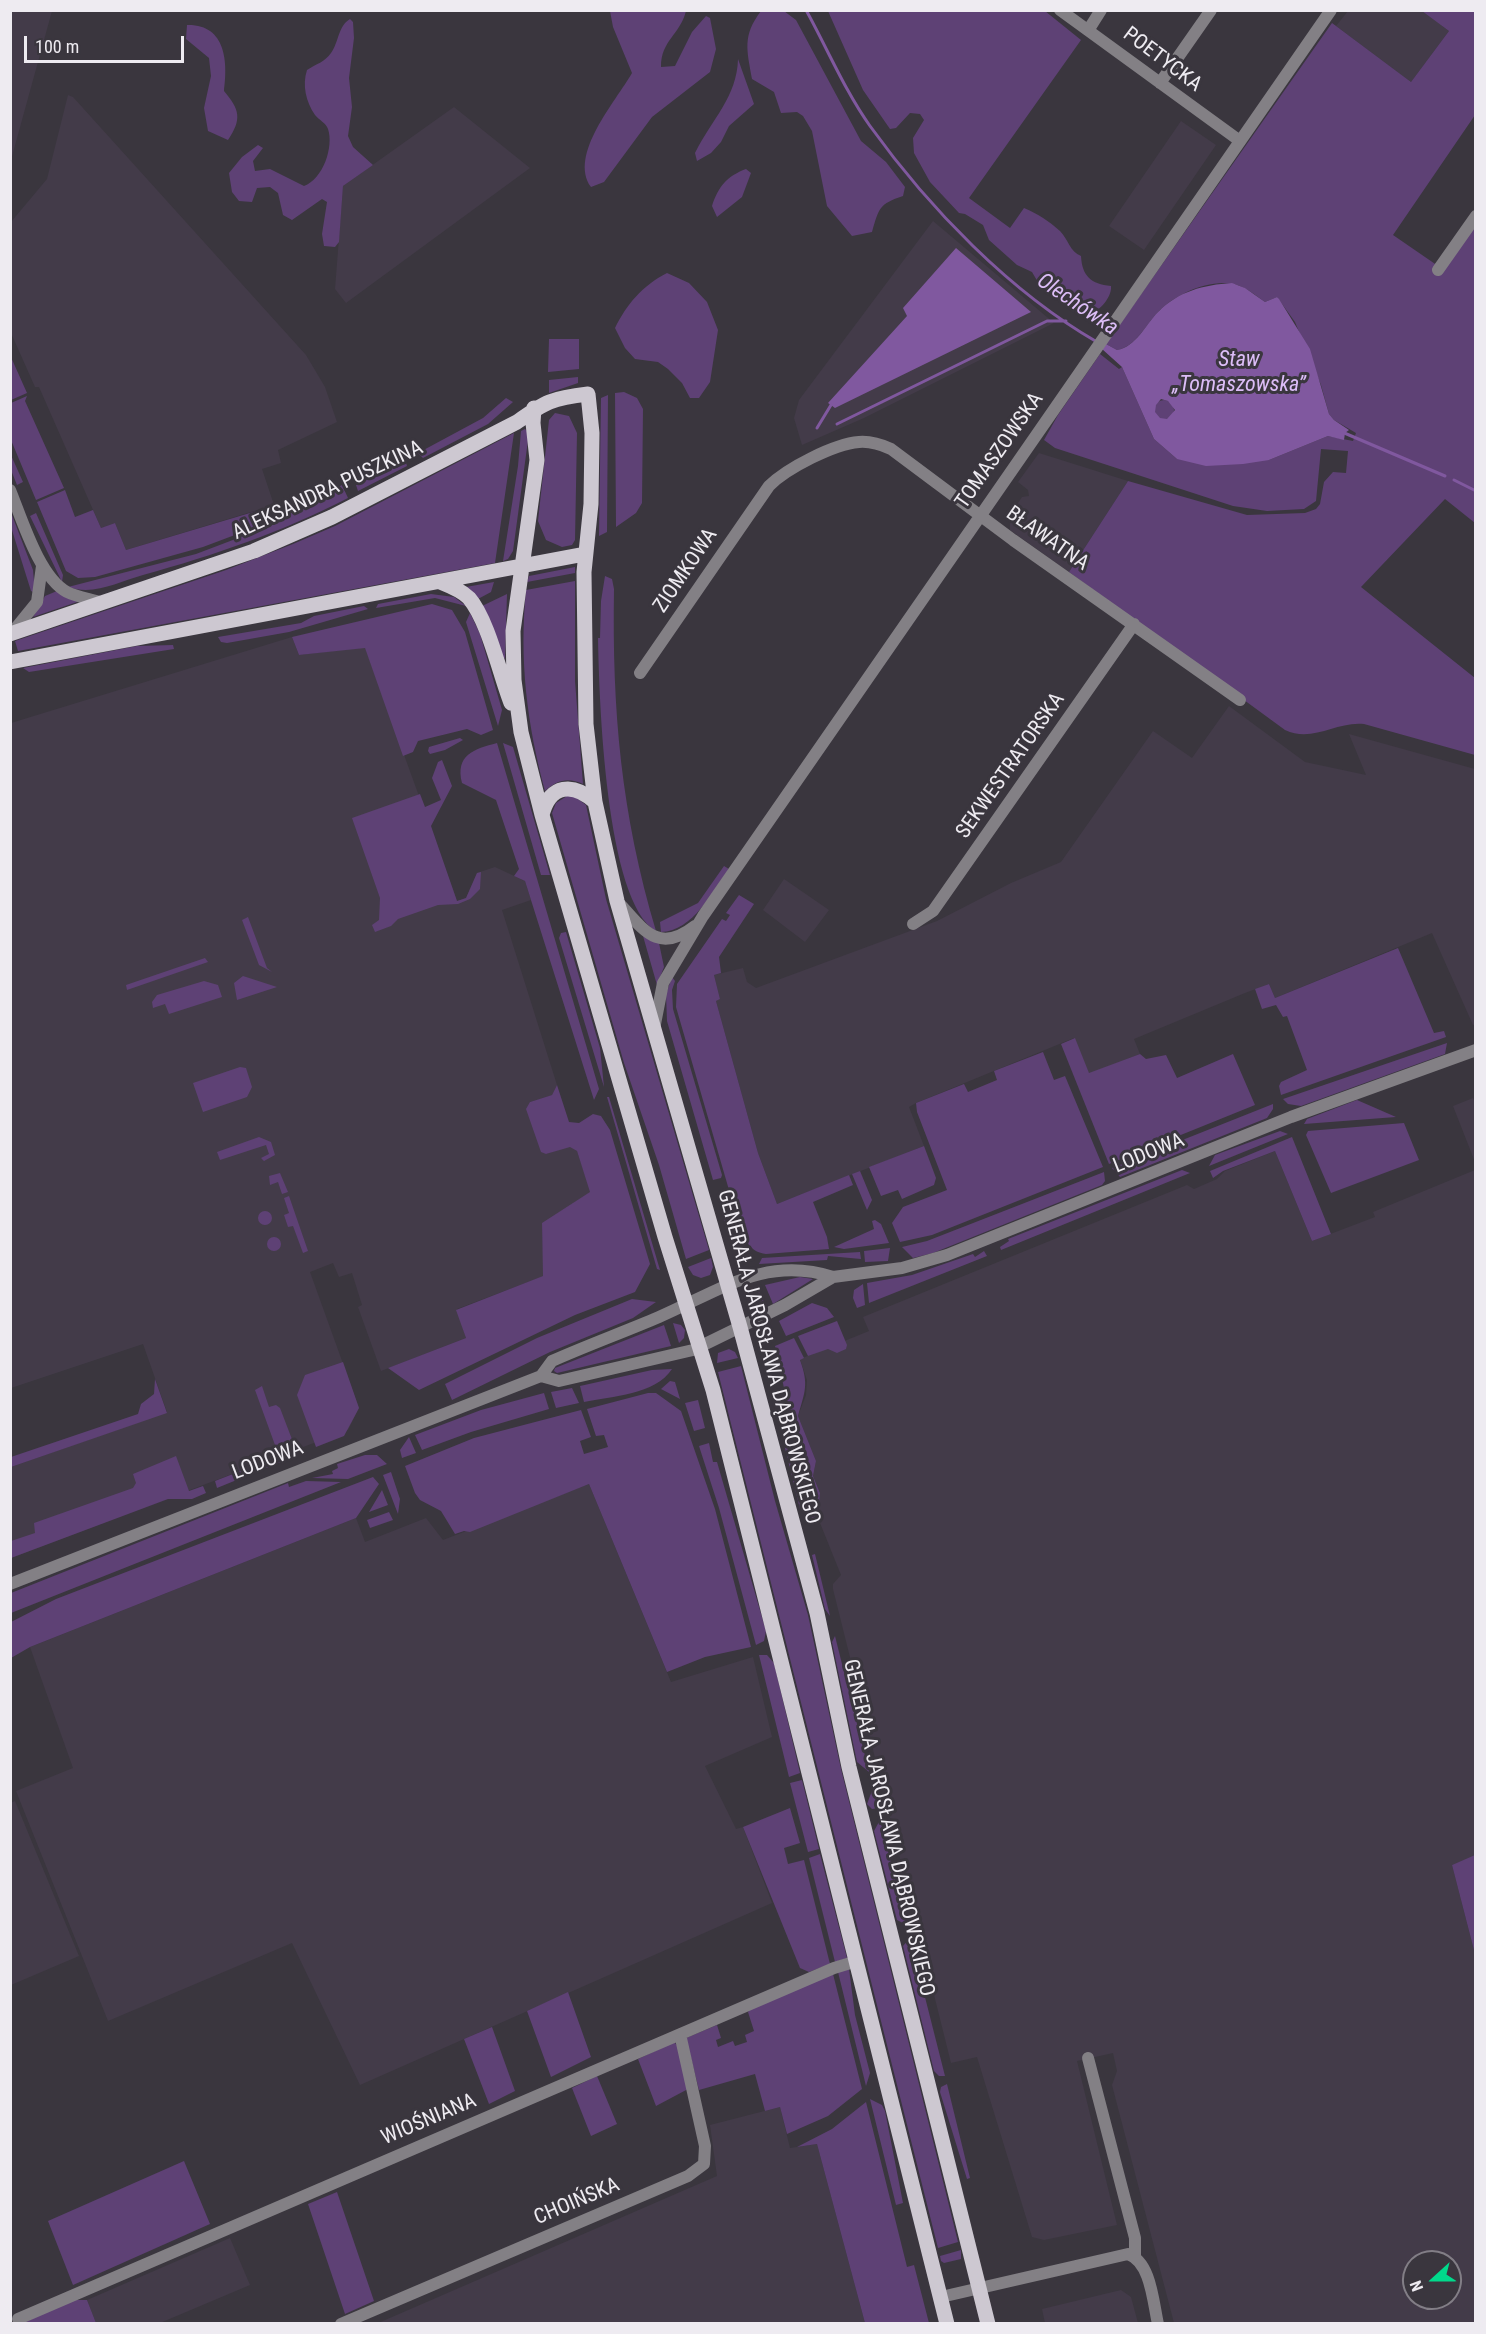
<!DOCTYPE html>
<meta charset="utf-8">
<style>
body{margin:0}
#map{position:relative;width:1486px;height:2334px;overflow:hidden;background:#3a363e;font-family:"Roboto Condensed",sans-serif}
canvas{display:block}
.frame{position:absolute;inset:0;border:12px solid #eeebf1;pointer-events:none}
.north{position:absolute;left:1402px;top:2250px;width:60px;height:60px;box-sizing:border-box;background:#3a363e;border:2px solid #827e86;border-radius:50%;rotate:249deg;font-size:16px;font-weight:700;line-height:24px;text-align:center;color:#eeebf1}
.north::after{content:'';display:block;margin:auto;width:21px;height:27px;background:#01d98b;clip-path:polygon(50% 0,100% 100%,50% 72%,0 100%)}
.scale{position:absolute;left:24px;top:36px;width:160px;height:27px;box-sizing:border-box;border:3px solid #eeebf1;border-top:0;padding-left:8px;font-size:18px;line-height:21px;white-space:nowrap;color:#eeebf1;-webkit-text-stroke:4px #3a363e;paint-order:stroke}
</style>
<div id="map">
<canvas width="1486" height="2334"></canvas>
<div class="frame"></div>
<div class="north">N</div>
<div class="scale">100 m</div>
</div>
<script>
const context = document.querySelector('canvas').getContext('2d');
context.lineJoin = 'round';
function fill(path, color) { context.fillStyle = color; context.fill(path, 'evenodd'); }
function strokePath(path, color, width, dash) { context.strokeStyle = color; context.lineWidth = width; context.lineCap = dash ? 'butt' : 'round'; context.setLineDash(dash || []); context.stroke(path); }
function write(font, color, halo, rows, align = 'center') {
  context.font = font + ' "Roboto Condensed",sans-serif'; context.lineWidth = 6; context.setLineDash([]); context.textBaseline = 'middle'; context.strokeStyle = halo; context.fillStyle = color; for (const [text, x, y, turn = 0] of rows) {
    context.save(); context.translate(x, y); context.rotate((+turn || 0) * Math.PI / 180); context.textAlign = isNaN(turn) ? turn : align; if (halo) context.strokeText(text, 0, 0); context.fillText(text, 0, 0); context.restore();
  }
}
fill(new Path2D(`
 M11 10 52 11 11 160 10 11Z
 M1422 10 1449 31 1411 82 1336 26 1348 11Z
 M68 95 73 97 306 355 325 387 337 422 278 450 281 463 262 469 274 505 126 550 115 523 101 528 39 387H35L11 333V222L47 179Z
 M454 107 530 168 346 303 335 289 343 186Z
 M1181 121 1216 145 1144 250 1109 226Z
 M933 221 1054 323 864 418 802 445 794 418 799 400Z
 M1039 453 1128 481 1069 572 1010 530V515L1022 497 1029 496 1028 490 1018 482Z
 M292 637 299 655 365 647 457 901 466 898 477 873 495 867 525 881 531 900 502 910 557 1085 552 1095 530 1102 546 1154 570 1146 577 1151 591 1192 542 1224 544 1276 457 1309 466 1338 381 1371 358 1307 362 1305 352 1273 339 1277 333 1263 310 1272 359 1408 348 1430 11 1558V1467L167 1412 143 1344 11 1388V723Z
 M1229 706 1305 762 1366 775 1349 734 1475 769 1476 1024 1473 1025 1432 933 1275 998 1269 984 1245 993 1134 1039 1140 1054 1089 1074 1074 1038 916 1103 909 1107 924 1146 777 1204 758 1153 716 1001 720 999 714 975 743 968 747 982 756 988 937 921 1011 883 1061 862 1153 731 1192 758Z
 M784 879 829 910 805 942 763 910Z
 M1473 1098 1476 1104 1475 1162 1453 1106Z
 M1275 1151 1312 1241 1375 1217 1373 1212 1475 1170 1476 1855 1452 1865 1475 1954V2323H1174L1112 2085 1117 2071 1113 2053 1077 2061 1117 2225 1044 2240 1032 2237 977 2057 951 2063 833 1589V1584L841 1575 818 1518 820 1493 813 1476 816 1461 798 1416 806 1395 807 1380 800 1359 869 1331 863 1317 1187 1185 1194 1189 1217 1179 1225 1171ZM1414 2262H1450V2298H1414Z
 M589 1484 671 1682 753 1657 772 1737 705 1766 736 1829 743 1827 772 1903 360 2085 292 1943 108 2021 16 1791 73 1768 30 1647 356 1518 365 1542 426 1518 443 1540Z
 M15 1801 79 1956 11 1985 10 1803Z
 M780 2107 790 2148 817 2144 865 2323 376 2324 717 2176 710 2125Z
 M230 2238 250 2285 160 2323H96L87 2300Z
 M1121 2290 1131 2297 1138 2323H1045L1042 2309Z`), '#433b49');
fill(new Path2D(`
 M610 11H686C680 35 661 40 661 67L675 66 692 32 706 16 710 18 716 49 710 72 652 117 604 182 591 187C568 155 616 101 632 73L613 27Z
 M761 11H784L796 20 861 141 886 162 905 187 903 196C879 204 879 208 872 232L852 236 827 206 812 131 803 116 797 112 781 113 774 92 752 79C747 50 742 36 761 11Z
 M828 11H1045L1081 40 969 198 1010 228 1024 208C1038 214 1049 221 1060 231 1068 239 1070 252 1081 256 1082 276 1091 284 1111 286 1112 296 1102 308 1093 313L1078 303 1069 305 1061 303 1055 294 1039 284 1032 272 1017 265 989 240 983 225 965 214 959 213 930 182 914 153 913 138 924 120 920 114 910 113 896 128 890 129 863 90Z
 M1422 11H1475V115L1393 235 1441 268 1475 219V523L1445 499 1361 587 1475 678V755L1364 724C1336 721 1313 743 1285 730L1069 572 1128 481 1247 515 1305 513 1316 509 1320 504 1324 482 1333 472 1346 473 1348 451 1321 449 1316 501 1304 509 1267 511 1233 506 1055 448 1044 440 1058 415 1100 354 1119 369 1122 367 1154 439 1177 459 1269 460 1328 436 1353 441 1356 433 1334 420 1329 414 1321 385 1295 322 1277 297 1265 302C1255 295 1245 286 1233 284 1208 279 1174 295 1157 313 1146 325 1135 347 1117 350L1106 344 1332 23 1411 82 1449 31Z
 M350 19 353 22 354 38 349 78 352 107 348 136 353 147 373 165 343 186 339 242 335 247 324 246 322 234 327 202 322 199 292 220 283 215 278 193 270 187 257 188 252 202 239 201 232 192 229 173 242 157 258 145 263 148 253 161 255 171 270 169 304 186C323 179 334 147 328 129 326 123 319 120 315 115 306 102 302 85 307 70 316 64 325 62 331 53 339 42 338 26 350 19Z
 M187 25C226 24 228 62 224 91 240 110 242 119 228 140L208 131 204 108 211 76 209 58 186 39Z
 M738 59 754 104 729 126 721 142 711 153 697 161 695 153C712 119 737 97 738 59Z
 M746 169 751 173 742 197 717 217 712 206C718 187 727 176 746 169Z
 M667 273 689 283 707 302 718 330 710 382 699 398H690L682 383 668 369 658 362 635 359 625 348 615 328C627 304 642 286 667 273Z
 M549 339H579V369L548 372Z
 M10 355 27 393 11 400H10Z
 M578 377V383L549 393V380Z
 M624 392 637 398 643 409 642 503 636 513 616 527 615 393Z
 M608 395 607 532 599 536 601 398Z
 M27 396 25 401 64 488 36 500 11 440V403Z
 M506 398 513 402 488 424 423 458 418 453 483 418Z
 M1154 410a10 10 0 1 1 20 0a10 10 0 1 1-20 0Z
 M555 413 569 416 577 433 575 540 572 545 562 547 546 540 538 521 549 420Z
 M525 429 529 433 513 551 508 559 503 561 518 466 521 431Z
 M514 433 495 563 18 651 15 641 226 570 293 544 335 526Z
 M10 453 23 482 17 485 11 470Z
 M405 459 407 466 358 491 356 485Z
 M342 485 348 498C282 532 215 555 143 575 118 582 94 596 68 587L196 554 275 524 273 521 264 524 203 547 95 577 78 578 66 571 37 502 65 490 75 517 93 510 101 528 115 523 126 550 260 510 264 524Z
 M10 510 33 570 35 593 31 591 11 527Z
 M36 513 63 575 62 582 30 516Z
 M575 567V573L527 582 529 576Z
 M605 576 612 579 614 589C612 711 621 813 656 931 605 902 599 695 598 638H600L601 601Z
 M575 581V681L583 784C568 777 557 780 545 791 527 724 519 660 526 590Z
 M494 582 491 592 478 599 466 587Z
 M57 591 80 601 33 617 45 596Z
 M431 594 454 597 466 606 435 598 376 608 378 604Z
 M507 594 505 658 503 659 482 606Z
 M432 604 452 610 465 632 493 730 481 735 467 729 418 741 413 752 403 756 365 648 299 655 292 637Z
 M364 606 368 609 289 632 227 643 221 642 218 637 301 623 314 616Z
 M470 613 480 634 502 710 498 726 466 622Z
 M173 645 174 649 29 672 23 668 137 646Z
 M460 738 463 740 445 750 430 754 428 751 429 747Z
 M497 743 599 1089 594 1100 525 881 514 876 519 869 496 800 462 783C455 755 474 749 497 743Z
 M503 743 513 747 550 875H541Z
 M442 760 452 786 431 826 457 901 466 898 477 873 481 872 480 889 470 899 458 904 438 905 398 919 391 926 375 932 372 925 379 920 380 898 352 818 420 794 425 807 441 800 432 778 438 762Z
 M567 796H574L586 805 606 899 709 1250 686 1259 659 1165 624 1063 552 813 556 803Z
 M724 866 729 869C712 892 693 931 661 932L660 922 698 903Z
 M739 895 754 904 719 957 721 973 714 975 720 999 716 1001 758 1153 777 1204 849 1175 853 1185 813 1202 827 1237 829 1249 766 1254C750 1252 746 1241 740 1228L676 1007 677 984 722 919 726 921 730 915 726 913Z
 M248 917 267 968 272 972 259 965 242 920Z
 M566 932 600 1048 604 1087 559 938 561 933Z
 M643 936 659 943 664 967 657 985Z
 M1398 948 1434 1033 1444 1031 1446 1037 1281 1095 1279 1086 1281 1082 1307 1070 1287 1016 1283 1017 1276 1005 1262 1009 1255 989 1269 984 1275 998Z
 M205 958 208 962 127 990 126 985Z
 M243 976 277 987 237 1000 234 983Z
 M672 977 675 981 672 990 673 1009 722 1175 721 1178 713 1180 667 1021 666 994Z
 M204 981 218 985 222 997 169 1014 165 1004 153 1008 152 1002 157 995Z
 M1075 1038 1089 1073 1140 1054 1146 1059 1166 1055 1177 1078 1233 1054 1255 1105 1109 1164 1061 1044Z
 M1447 1043 1445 1054 1301 1106 1288 1104 1283 1099Z
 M1043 1052 1054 1080 1065 1076 1103 1167 932 1235 900 1242 892 1223 903 1207 947 1190 917 1112 916 1103 964 1084 968 1092 997 1080 994 1071Z
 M240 1067 246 1068 252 1087 247 1097 203 1112 193 1083Z
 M557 1085 569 1122 579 1123 593 1114 601 1116 610 1130 650 1264 635 1292 575 1315 419 1390 388 1368 466 1338 456 1310 543 1276 542 1223 590 1192 577 1151 570 1147 546 1154 541 1152 526 1109 530 1102 552 1095Z
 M607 1097H609L660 1270 657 1269Z
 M1357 1100 1396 1117 1304 1124 1307 1119Z
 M1273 1104V1109L1267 1118 1120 1177 1112 1168Z
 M1404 1123 1419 1160 1331 1193 1306 1135 1308 1131Z
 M1280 1131 1288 1134 1209 1166 1215 1155Z
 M259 1137 271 1142 275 1155 264 1161 261 1158 269 1154 266 1145 220 1160 217 1152Z
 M1292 1137 1331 1234 1312 1241 1275 1151 1223 1171 1213 1178 1210 1171Z
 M924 1146 936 1178 934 1185 902 1199 898 1190 881 1196 869 1167Z
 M1182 1170 1190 1173 1001 1250 1000 1247 1009 1241 1008 1239Z
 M860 1171 872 1200 867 1210 852 1174Z
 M1104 1172 1105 1181 1102 1185 933 1253 913 1258 902 1247 927 1241Z
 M280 1173 288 1192 282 1194 278 1182 270 1185 269 1176Z
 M289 1196 308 1251 303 1253 293 1226 288 1227 284 1215 289 1213 284 1198Z
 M729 1206 737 1234 730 1240 721 1208Z
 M258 1218a7 7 0 1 1 14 0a7 7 0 1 1-14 0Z
 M875 1220 881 1224 889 1243 844 1249 834 1247 874 1229 872 1221Z
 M267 1244a7 7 0 1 1 14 0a7 7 0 1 1-14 0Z
 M890 1248 888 1261 865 1262 864 1251Z
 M984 1251 987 1256 869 1303 867 1283 912 1275 973 1254 975 1257Z
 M860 1252 861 1259 828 1256 827 1260 759 1264 762 1258Z
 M711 1258 713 1267 710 1275 701 1278 693 1275 688 1267Z
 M800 1277 813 1279 773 1304 765 1285Z
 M863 1284 865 1305 857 1308 853 1298 854 1290Z
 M758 1288 766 1307 758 1310 751 1307 748 1302 751 1292Z
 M632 1299 656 1302 633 1318 550 1352 452 1400 445 1384 537 1338Z
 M812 1303 827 1308 834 1317 786 1336 779 1321Z
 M837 1321 847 1345 846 1349 837 1353 828 1349 808 1356 798 1336Z
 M673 1323 681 1325 685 1330 684 1338 679 1343Z
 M664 1325 671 1346 557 1373 554 1371 555 1368Z
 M794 1338 804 1358 800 1360C809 1385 805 1391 798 1416L816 1461 813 1476 820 1493 818 1518 812 1519 775 1346Z
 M729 1349 735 1352 738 1358 717 1363 718 1353Z
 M343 1362 359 1408 344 1436 316 1447 297 1395 305 1375Z
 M741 1366 775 1501 808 1615 841 1769 958 2242 938 2248 718 1372Z
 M672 1369C655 1395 612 1396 584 1402L580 1386 652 1370Z
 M155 1379 167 1413 11 1467V1457L138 1414 141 1404 154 1394Z
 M670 1381 675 1382 680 1399 661 1389Z
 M262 1386 269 1407 276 1405 280 1408 298 1455 217 1488 215 1481 279 1456 255 1390Z
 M572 1388 579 1403 556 1408 551 1392Z
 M544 1393 549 1409 471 1432 422 1450 415 1435 481 1410Z
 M648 1393H656L681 1411 715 1509 751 1647 705 1657 667 1672 589 1484 470 1532 464 1531 455 1534 441 1511 420 1500 415 1493 405 1466 474 1438 581 1410 591 1437 580 1441 584 1454 608 1447 604 1435 596 1436 587 1409Z
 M698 1400 705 1428 694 1431 685 1403Z
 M409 1437 416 1453 402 1458 400 1450Z
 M709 1443 713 1462H717L766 1631 764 1641 756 1645 719 1508 699 1446Z
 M791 1443 805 1508 800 1509 784 1444Z
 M365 1455H377L387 1464 348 1479 312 1478 333 1474 332 1471 338 1468 337 1464Z
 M176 1456 189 1491 203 1486 206 1493 192 1499H168L11 1558V1541L35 1533 34 1523 133 1488 136 1483 133 1474Z
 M391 1472 400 1499 398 1514 383 1475Z
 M373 1477 379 1484 356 1518 30 1647 11 1658V1622L56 1599Z
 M306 1481 341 1482 11 1613V1593L288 1483 289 1487Z
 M382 1490 388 1505 369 1512Z
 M389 1512 393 1520 370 1528 367 1520Z
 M815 1554 830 1616 825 1609 812 1555Z
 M835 1636 869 1772 857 1762 832 1642Z
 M759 1655H767L774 1663 800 1773 789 1777Z
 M802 1780 819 1849 808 1852 790 1783Z
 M873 1788 878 1808 872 1809 867 1804Z
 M790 1808 800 1843 784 1848 788 1864 804 1860 830 1964 809 1972 800 1968 743 1827Z
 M880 1820 907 1925 897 1920 874 1831Z
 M820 1854 847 1958 835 1962 809 1858Z
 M1475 1855V1954L1452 1865Z
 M910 1938 945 2076H939L934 2071 903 1946Z
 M849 1969 855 2015 870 2073 866 2086 838 1972Z
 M833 1974 862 2089 828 2116 787 2134 780 2107 765 2111 755 2074 699 2090 686 2038 717 2025 721 2038 716 2040 718 2047 733 2041 735 2046 747 2042 745 2035 754 2031 748 2012 751 2008Z
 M568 1992 591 2057 551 2077 527 2011Z
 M492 2027 515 2091 489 2104 464 2039Z
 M674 2042 679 2047 688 2089 656 2106 638 2059Z
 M597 2076 617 2124 591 2136 572 2088Z
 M947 2084 970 2178 967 2179 940 2092 941 2087Z
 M870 2099 882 2105 885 2111 903 2203 896 2205Z
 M866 2102 907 2267 914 2265 929 2323H865L817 2144 797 2147 832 2129Z
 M184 2161 210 2224 73 2285 48 2221Z
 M337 2192 374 2301 345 2314 308 2204Z
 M961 2250V2259L944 2263 941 2261 940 2256Z
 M73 2300H87L96 2323 21 2324Z`), '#5e4175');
fill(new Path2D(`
 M956 248 1031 312 835 408 828 403 907 316 903 308Z
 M1232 283 1245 288 1265 302 1277 297 1279 299 1310 349 1329 414 1334 420 1349 430 1345 433 1344 440 1328 436 1269 460 1243 464 1206 466 1177 459 1154 439 1122 367 1102 349 1106 344 1117 350C1136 347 1146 324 1158 312 1179 291 1203 285 1232 283ZM1161 399 1168 401 1175 410 1167 419 1160 418 1155 412 1156 405Z`), '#80589f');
strokePath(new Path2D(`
 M806 10C827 48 845 91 870 126 929 208 1010 292 1097 342
 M837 424 1047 321H1066
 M817 428 831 405
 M1342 432 1445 476
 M1454 480 1476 491`), '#80589f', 3);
strokePath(new Path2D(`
 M1060 10 1240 141
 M1089 29 1101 10
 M1160 83 1211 10
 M1438 270 1476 216
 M10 490C22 519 39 577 67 592 77 597 91 599 103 603
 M11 634 37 602 42 566
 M640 673 769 486C787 468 834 444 859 442 871 441 880 444 891 449L1013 540 1240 700
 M619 903C643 929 658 955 695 926
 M913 924 933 911 1134 624
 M654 1029 663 983 703 916 1331 10
 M541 1376 559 1381 693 1350 785 1305 833 1277 902 1268 947 1255 1291 1117 1476 1050
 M10 1584 541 1376 552 1361C588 1345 624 1332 659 1317 719 1291 766 1255 833 1277
 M1088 2058 1135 2238V2256
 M941 2297 1128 2254C1151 2262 1153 2302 1158 2324
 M18 2319 834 1968 857 1961
 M341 2324 688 2176 704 2164 705 2146 680 2034`), '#838085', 12);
strokePath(new Path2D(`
 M534 408 533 423 537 460 513 631 514 680 521 732 542 815 665 1237 713 1390 947 2324
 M440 582C450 586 461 590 469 598 488 620 500 675 511 703
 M10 634 254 551 332 517 517 422C545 402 552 398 588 394L592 433 591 504 584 572 586 724 595 802 617 901 740 1327 817 1613 849 1767 988 2324
 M10 662 585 554
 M542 815C550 784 573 782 595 802`), '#cdc8d1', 15);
write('21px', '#eeebf1', '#3a363e', [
 ["POETYCKA",1162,60,37],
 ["TOMASZOWSKA",1000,451,-55],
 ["ALEKSANDRA PUSZKINA",328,491,-25],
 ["BŁAWATNA",1047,539,35],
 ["ZIOMKOWA",686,571,-56],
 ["SEKWESTRATORSKA",1011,766,-55],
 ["LODOWA",1149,1154,-22],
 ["GENERAŁA JAROSŁAWA DĄBROWSKIEGO",768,1357,75],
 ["LODOWA",268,1461,-21],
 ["GENERAŁA JAROSŁAWA DĄBROWSKIEGO",888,1828,77],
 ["WIOŚNIANA",429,2120,-23],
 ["CHOIŃSKA",577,2202,-23]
]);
write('italic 22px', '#dcbdf7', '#3a363e', [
 ["Olechówka",1077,305,34],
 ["Staw",1239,360],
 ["„Tomaszowska”",1239,385]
]);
</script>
